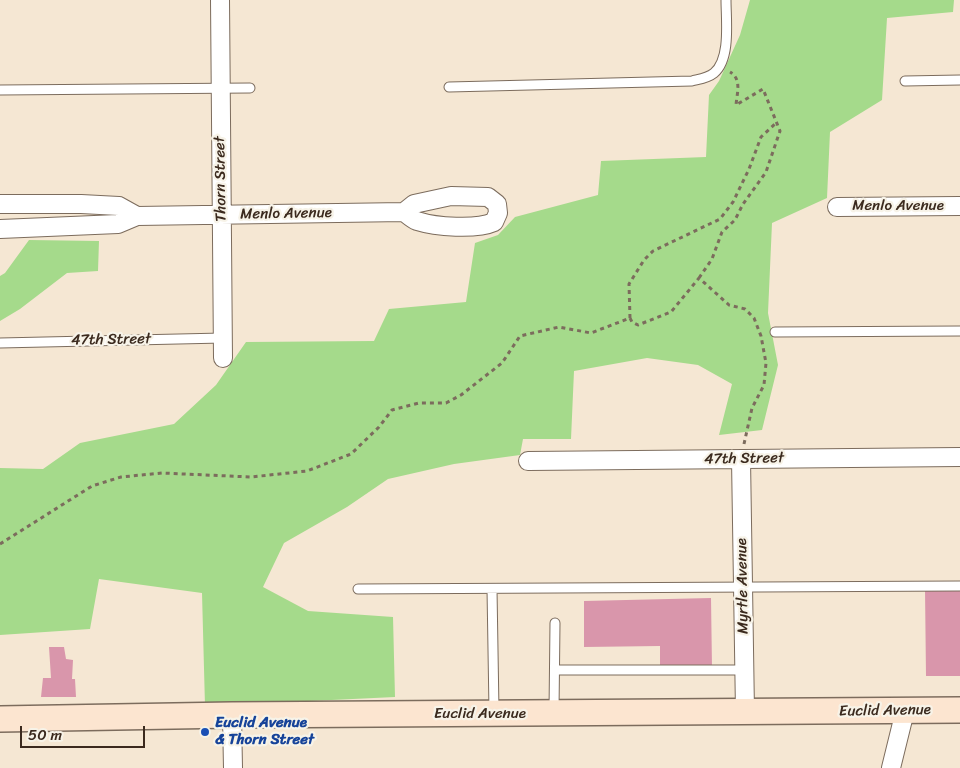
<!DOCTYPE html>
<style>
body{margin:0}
#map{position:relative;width:960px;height:768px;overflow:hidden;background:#f5e7d3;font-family:Sriracha,sans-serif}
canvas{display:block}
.scale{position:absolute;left:20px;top:726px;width:125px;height:22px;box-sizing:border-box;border:2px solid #3b2a1e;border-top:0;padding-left:6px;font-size:15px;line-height:18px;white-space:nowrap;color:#3b2a1e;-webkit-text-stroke:4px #f7f3e8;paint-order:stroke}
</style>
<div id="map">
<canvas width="960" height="768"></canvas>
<div class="scale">50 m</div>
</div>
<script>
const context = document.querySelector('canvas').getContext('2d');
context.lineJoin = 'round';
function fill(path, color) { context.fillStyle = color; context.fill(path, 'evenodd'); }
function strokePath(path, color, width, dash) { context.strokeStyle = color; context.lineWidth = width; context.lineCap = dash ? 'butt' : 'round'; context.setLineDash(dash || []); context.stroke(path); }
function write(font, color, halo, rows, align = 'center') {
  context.font = font + ' Sriracha,sans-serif'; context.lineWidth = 4.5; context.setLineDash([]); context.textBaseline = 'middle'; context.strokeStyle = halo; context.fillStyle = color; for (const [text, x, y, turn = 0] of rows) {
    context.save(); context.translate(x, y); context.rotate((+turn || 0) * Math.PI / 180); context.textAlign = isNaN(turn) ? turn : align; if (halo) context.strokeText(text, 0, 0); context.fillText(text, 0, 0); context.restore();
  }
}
fill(new Path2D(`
 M750 0H954L953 12 887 18 882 100 830 132 827 198 772 223 768 313 778 365 762 430 719 435 732 384 698 365 647 358 574 371 571 439H523L520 455 454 464 388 479 347 507 284 543 263 587 308 611 393 617 395 697 205 706 202 593 99 579 90 629 0 635V468L43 469 80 443 174 424 216 385 246 342 374 341 389 309 466 302 475 243 498 235 515 217 598 195 601 161 706 157 709 95 719 81 740 35Z
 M29 240 99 241 98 271 67 273 20 309 0 321V276L5 273Z`), '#a5da8b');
fill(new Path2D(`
 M960 588V676H926L925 589Z
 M711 598 712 668 660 669V646L584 647V601Z
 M49 647H64L66 659 73 660 72 679H75L76 697H41L43 678H51Z`), '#d996ab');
const service = new Path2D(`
 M905 81 960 80
 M449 87 692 81C700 79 708 78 714 73 731 59 726 20 726 0
 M0 90 250 88
 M775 332 960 331
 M0 343 223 338
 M358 589 960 586
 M492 589 494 711
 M555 670H744
 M554 711 555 623`);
const minor = new Path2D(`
 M220 0 223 358
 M0 204H81L119 206 137 216
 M837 207 960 206
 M0 229 118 224 137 216 404 212C408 215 412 219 417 221 436 227 476 230 494 222L498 213 497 204 488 197 451 196 414 204 404 212
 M741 459 745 712
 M528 461 960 457
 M232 715 233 768
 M891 768 905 711`);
const secondary = new Path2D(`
 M0 719 232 715 960 710`);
strokePath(service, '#7c6c5d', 11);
strokePath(minor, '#7c6c5d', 20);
strokePath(secondary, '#7c6c5d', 28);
strokePath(new Path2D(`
 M699 278 712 259 722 232 735 220 743 204 766 172 780 131 763 89 736 105C737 93 742 79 730 72
 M630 318 632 322 638 325 671 312 699 278 729 305 745 309 754 318 761 336 766 363 764 385 752 408 744 444
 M630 318 629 284 644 260 653 251 720 219 733 202 749 169 761 137 776 123
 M0 544 92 486 121 477 162 473 251 477 307 471 351 454 379 427 392 410 419 403H446L461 395 502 363 520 336 559 327 591 333 630 318`), '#7c6c5d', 3, [4, 4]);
strokePath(service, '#fff', 9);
strokePath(minor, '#fff', 18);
strokePath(secondary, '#fce5d0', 25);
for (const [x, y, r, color] of [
 [205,732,5,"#1a4fb4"]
]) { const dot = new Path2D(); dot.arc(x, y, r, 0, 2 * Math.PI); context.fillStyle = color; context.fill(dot); strokePath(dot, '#f7f3e8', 2); }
write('15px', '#3b2a1e', '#f7f3e8', [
 ["Thorn Street",221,179,-91],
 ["Menlo Avenue",898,206],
 ["Menlo Avenue",286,214,-1],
 ["47th Street",111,340,-1],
 ["47th Street",744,459,-1],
 ["Myrtle Avenue",743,586,-91],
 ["Euclid Avenue",885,711,-1],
 ["Euclid Avenue",480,714]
]);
write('bold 15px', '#164399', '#f7f3e8', [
 ["Euclid Avenue",215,723],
 ["& Thorn Street",215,740]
], 'left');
</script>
